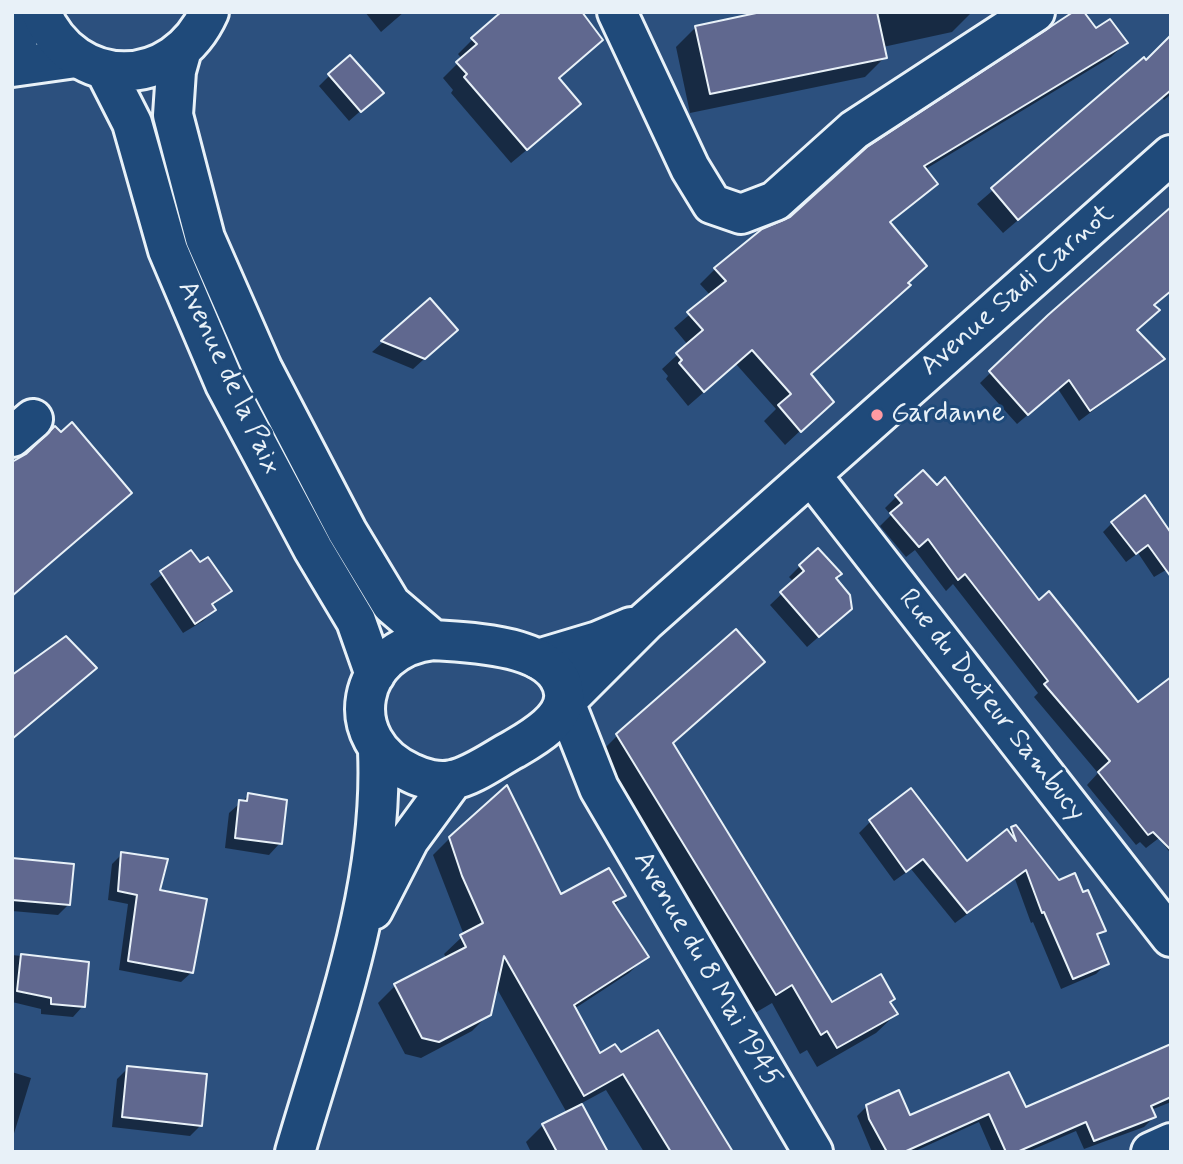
<!DOCTYPE html>
<style>
body{margin:0}
#map{position:relative;width:1183px;height:1164px;overflow:hidden;background:#2c507e;font-family:Mynerve,sans-serif}
canvas{display:block}
.frame{position:absolute;inset:0;border:14px solid #e8f1f8;pointer-events:none}
</style>
<div id="map">
<canvas width="1183" height="1164"></canvas>
<div class="frame"></div>
</div>
<script>
const context = document.querySelector('canvas').getContext('2d');
context.lineJoin = 'round';
function fill(path, color) { context.fillStyle = color; context.fill(path, 'evenodd'); }
function strokePath(path, color, width, dash) { context.strokeStyle = color; context.lineWidth = width; context.lineCap = dash ? 'butt' : 'round'; context.setLineDash(dash || []); context.stroke(path); }
function write(font, color, halo, rows, align = 'center') {
  context.font = font + ' Mynerve,sans-serif'; context.lineWidth = 6; context.setLineDash([]); context.textBaseline = 'middle'; context.strokeStyle = halo; context.fillStyle = color; for (const [text, x, y, turn = 0] of rows) {
    context.save(); context.translate(x, y); context.rotate((+turn || 0) * Math.PI / 180); context.textAlign = isNaN(turn) ? turn : align; if (halo) context.strokeText(text, 0, 0); context.fillText(text, 0, 0); context.restore();
  }
}
fill(new Path2D(`
 M365 12H404L381 32Z
 M770 12H972L952 32 883 47 885 57 865 77 690 113 676 47 696 27Z
 M1096 30 1126 43 1111 57 924 170 936 184 889 224 809 375 816 416 785 445 764 421 776 409 736 364 688 406 666 379 668 376 662 369 688 345 674 328 711 296 700 284 715 269 763 231 791 219Z
 M1171 37V94L1164 100 1162 97 1003 233 977 204 1144 60 1146 62Z
 M473 39 601 40 557 79 564 119 511 163 451 93 453 90 443 78 462 59 458 54Z
 M330 75 381 93 349 121 319 86Z
 M429 300 444 341 413 369 372 352Z
 M1152 306 1135 331 1162 359 1079 421 1058 389 1017 424 980 383 1049 316Z
 M12 464 130 492 12 596Z
 M897 496 1038 602 1171 766V854L1159 838 1146 848 1140 842 1136 845 1087 785 1098 773 1034 697 1038 693 953 584 946 591 915 550 906 557 880 526 891 515 885 508Z
 M1112 523 1171 534V567L1154 577 1138 553 1126 562 1103 532Z
 M191 552 229 591 212 606 214 610 203 621 183 633 150 584Z
 M800 566 834 579 838 620 807 647 770 605 794 582 789 577Z
 M762 662 672 745 832 1005 888 1003 896 1014 876 1033 817 1067 807 1050 800 1054 772 1003 755 1013 597 756 617 736Z
 M249 795 280 843 269 855 225 848 229 813Z
 M870 822 967 863 1012 829 1104 931 1096 938 1107 963 1096 974 1061 989 1033 922 1031 923 1015 879 955 923 911 869 894 881 859 833Z
 M450 838 560 897 624 895 614 906 646 957 629 973 574 1009 600 1055H620L731 1152H644L606 1090 580 1104 606 1152H531L526 1142 543 1125 567 1113 496 987 489 1014 472 1031 421 1058 405 1054 378 1003 395 986 447 959 444 954 464 935 433 855Z
 M122 854 158 891 192 972 181 982 119 970 128 904 108 900 112 864Z
 M12 858 69 904 58 915 12 911Z
 M12 955 87 963 83 1006 73 1017 41 1014V1009L12 1002Z
 M1171 1046V1102L1151 1110 1154 1117 1144 1127 1084 1149 1076 1131 1027 1152H992L979 1122 913 1152H872L857 1116 867 1106 910 1117 1025 1109Z
 M128 1068 201 1125 190 1136 112 1127 117 1079Z
 M12 1072 31 1078 12 1140Z`), '#0007');
const building = new Path2D(`
 M501 12H582L603 40 559 78 581 104 527 150 464 77 467 74 456 62 477 44 471 38Z
 M761 12H877L887 58 710 94 695 26Z
 M1073 12H1084L1096 28 1110 19 1128 43 924 166 938 184 890 222 927 266 908 283 911 285 811 374 834 402 801 432 778 405 791 394 752 350 704 392 679 363 682 360 676 353 703 330 687 312 726 281 714 268 762 229 790 217 867 147Z
 M1171 35V90L1018 220 991 188 1144 57 1146 60Z
 M350 55 384 93 361 112 328 74Z
 M1171 207V291L1154 305 1160 310 1137 330 1165 359 1090 411 1069 380 1028 415 989 371 1048 315Z
 M430 298 458 330 425 359 381 341Z
 M72 422 132 493 12 596V462L26 454 55 426 61 432Z
 M923 470 937 485 945 477 1039 600 1049 591 1138 702 1171 677V850L1153 832 1148 835 1098 772 1110 761 1044 684 1048 681 965 574 958 580 928 539 919 547 890 513 902 503 895 495Z
 M1145 495 1171 533V577L1148 545 1136 554 1111 522Z
 M818 548 842 574 836 578 850 595 852 609 819 637 780 592 804 571 799 565Z
 M191 550 200 562 208 557 232 591 212 604 216 610 195 624 160 571Z
 M736 629 765 662 673 743 832 1002 881 974 895 999 890 1002 898 1014 837 1048 827 1031 821 1035 792 985 776 995 616 734Z
 M66 636 97 668 12 739V675Z
 M507 785 561 894 609 868 626 896 613 902 649 957 574 1005 600 1053 615 1044 621 1052 658 1030 733 1152H671L623 1074 584 1096 504 956 491 1015 439 1042 422 1038 394 984 466 947 460 935 483 923 462 876 449 837Z
 M911 788 967 861 1007 829 1016 841 1011 827 1016 825 1059 880 1075 873 1083 892 1088 890 1106 931 1097 934 1109 964 1073 979 1044 912 1042 913 1026 870 967 913 923 859 906 872 869 820Z
 M248 793 287 800 282 844 235 838 239 800 247 801Z
 M121 852 168 859 160 890 207 899 193 973 128 961 137 895 118 891Z
 M12 858 74 864 70 905 12 900Z
 M21 954 89 962 85 1007 51 1004V998L17 991Z
 M1171 1044V1097L1151 1106 1156 1117 1094 1141 1086 1122 1017 1152H1006L989 1114 904 1152H887L869 1119 866 1105 899 1090 910 1115 1009 1072 1026 1107Z
 M127 1066 207 1074 202 1126 122 1117Z
 M582 1104 608 1152H557L542 1124Z`);
fill(building, '#60688f');
strokePath(building, '#e8f1f8', 2);
const minor = new Path2D(`
 M617 12 690 168 712 204 741 214 775 201 854 130 1035 12
 M12 47 34 12
 M12 67 76 58
 M12 437 33 419
 M811 475 1171 937
 M538 659 598 641 631 627
 M813 1152 599 788 565 702 646 621 1171 155
 M1151 1152 1171 1143`);
const major = new Path2D(`
 M41 12C75 92 174 90 209 12
 M181 53 176 71 173 115 205 238 262 368 347 531 391 604 433 640
 M105 70 132 123 168 250 225 384 313 549 356 621 375 675
 M433 640C471 643 559 644 564 693 567 719 533 738 514 749 495 759 473 776 452 780 439 783 423 779 411 773 338 740 357 648 433 640Z
 M373 910 409 840 453 780
 M295 1152C333 1022 384 888 378 751`);
strokePath(minor, '#e8f1f8', 44);
strokePath(major, '#e8f1f8', 44);
strokePath(minor, '#1f4a7a', 38);
strokePath(major, '#1f4a7a', 38);
for (const [x, y, r, color] of [
 [877,415,7,"#ff9aa2"]
]) { const dot = new Path2D(); dot.arc(x, y, r, 0, 2 * Math.PI); context.fillStyle = color; context.fill(dot); strokePath(dot, '#1f4a7a', 2.5); }
write('28px', '#e8f1f8', '#1f4a7a', [
 ["Avenue Sadi Carnot",1018,291,-41],
 ["Avenue de la Paix",228,378,65],
 ["Rue du Docteur Sambucy",991,706,52],
 ["Avenue du 8 Mai 1945",706,970,60]
]);
write('28px', '#e8f1f8', '#1f4a7a', [
 ["Gardanne",891,415]
], 'left');
</script>
